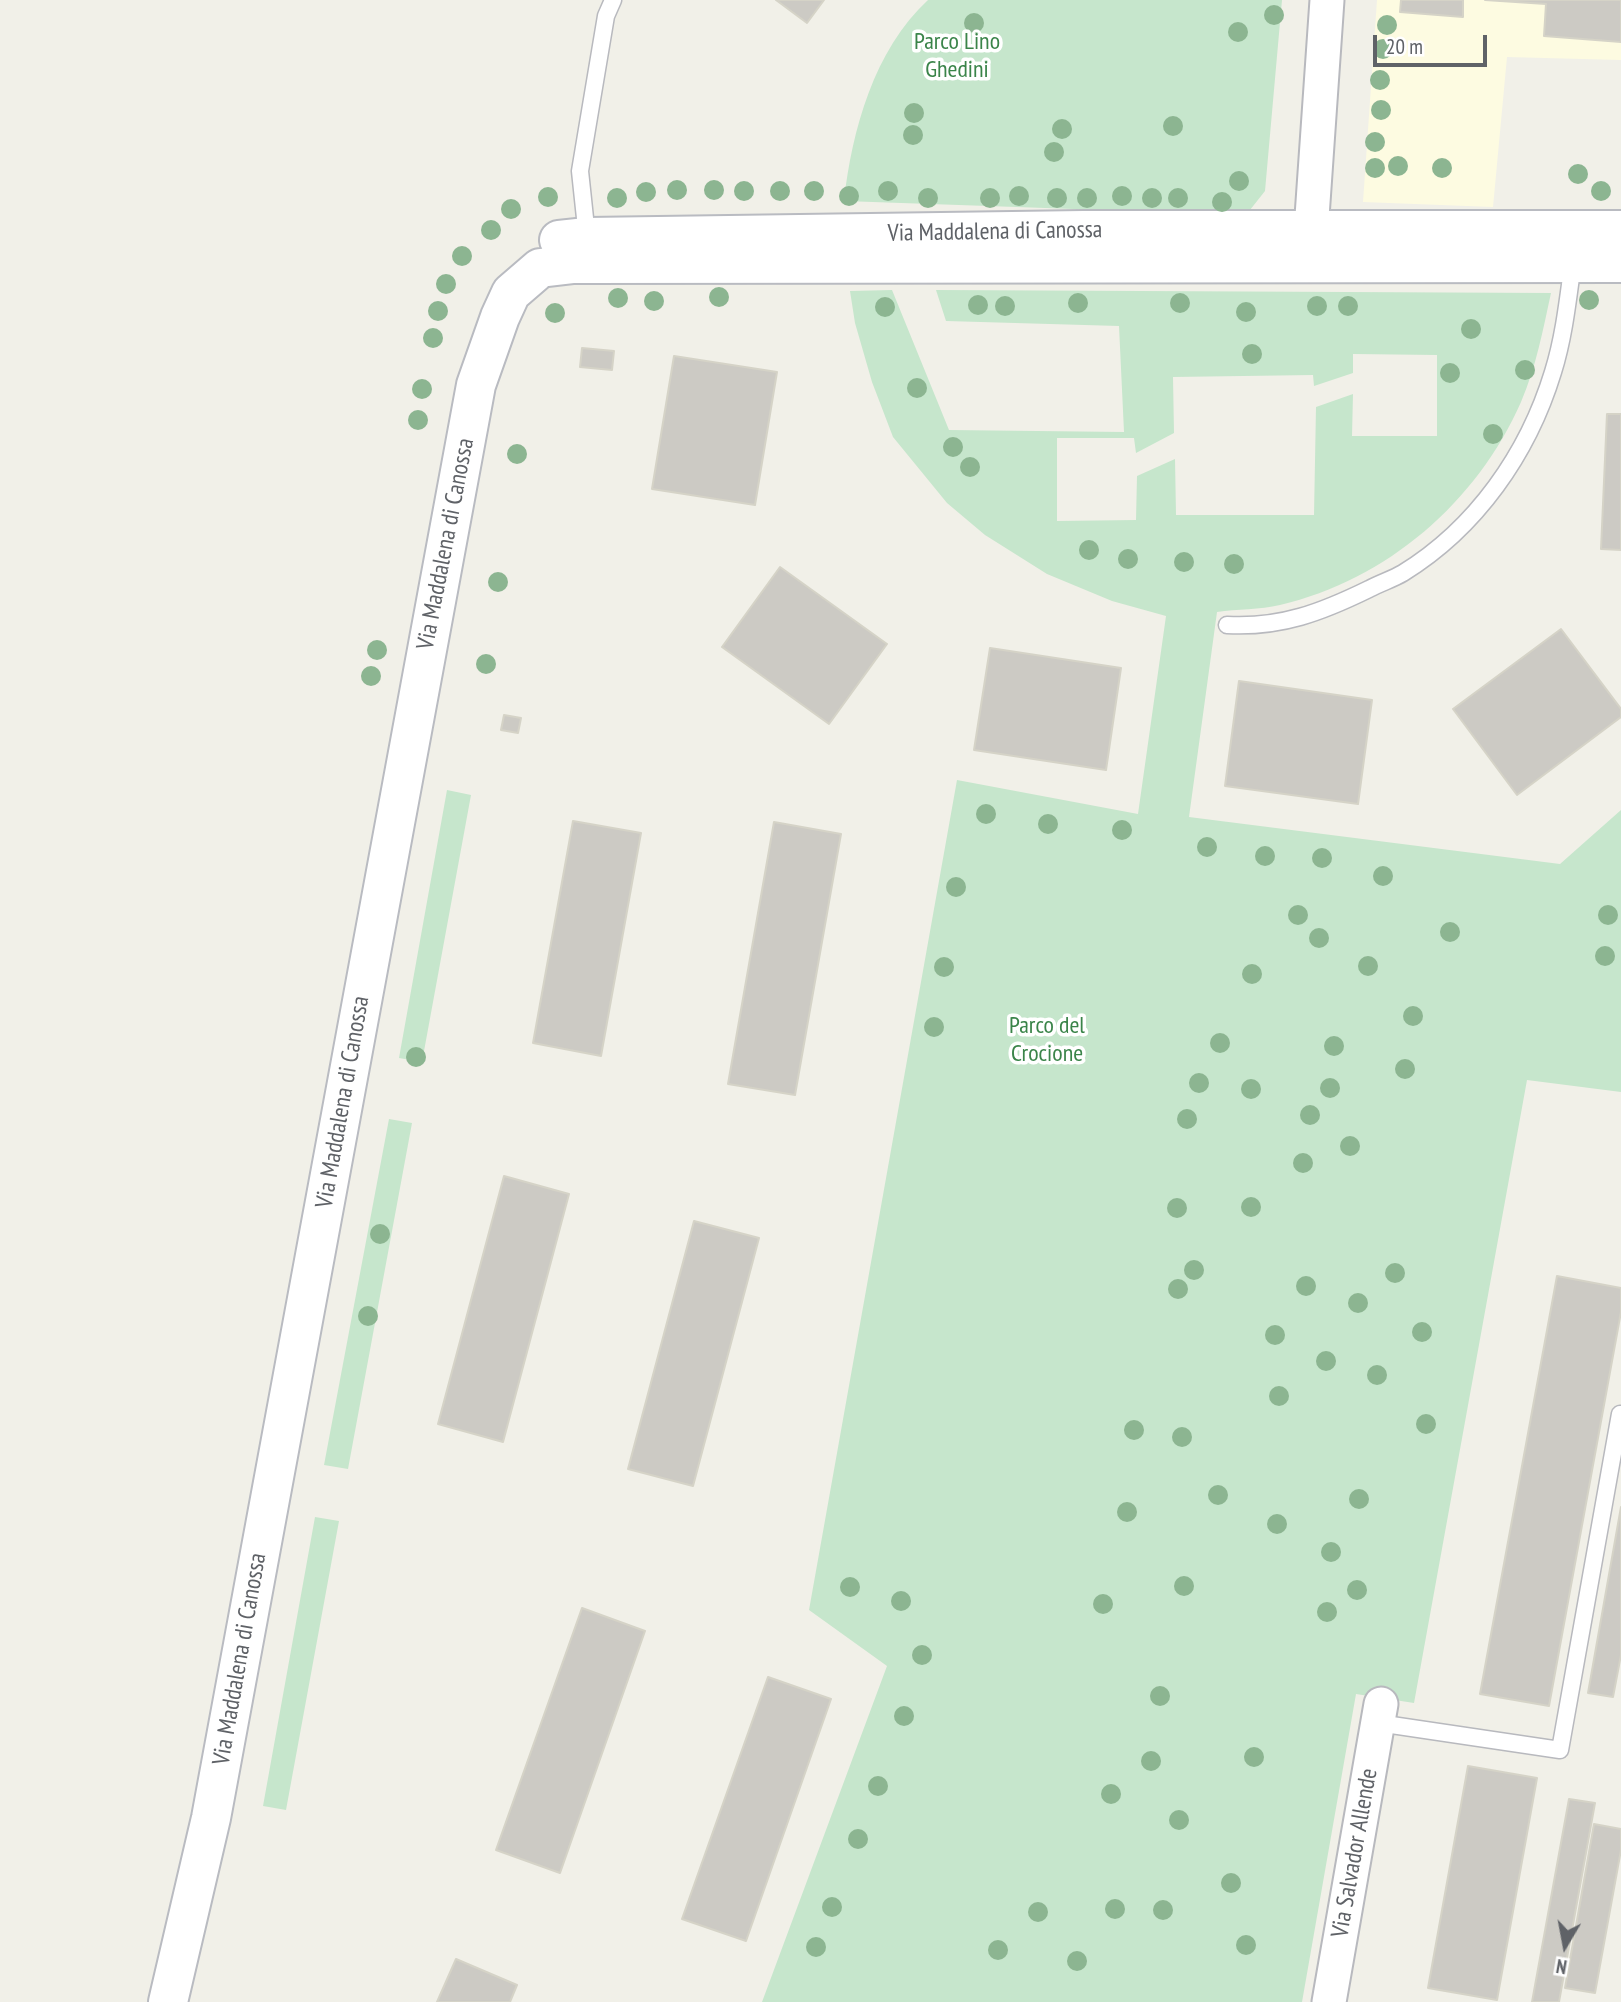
<!DOCTYPE html>
<style>
body{margin:0}
#map{position:relative;width:1621px;height:2002px;overflow:hidden;background:#f1f0e8;font-family:"PT Sans Narrow",sans-serif}
canvas{display:block}
.north{position:absolute;left:1530px;top:1911px;width:70px;height:70px;-webkit-text-stroke:5px #fff;paint-order:stroke;rotate:190deg;font-size:19px;font-weight:700;line-height:28px;text-align:center;color:#5f6267}
.north::after{content:'';display:block;margin:auto;width:24px;height:32px;background:#5f6267;clip-path:polygon(50% 0,100% 100%,50% 72%,0 100%)}
.scale{position:absolute;left:1373px;top:35px;width:114px;height:32px;box-sizing:border-box;border:4px solid #5f6267;border-top:0;padding-left:9px;font-size:21px;line-height:24px;white-space:nowrap;color:#5f6267;-webkit-text-stroke:5px #fff;paint-order:stroke}
</style>
<div id="map">
<canvas width="1621" height="2002"></canvas>
<div class="north">N</div>
<div class="scale">20 m</div>
</div>
<script>
const context = document.querySelector('canvas').getContext('2d');
context.lineJoin = 'round';
function fill(path, color) { context.fillStyle = color; context.fill(path, 'evenodd'); }
function strokePath(path, color, width, dash) { context.strokeStyle = color; context.lineWidth = width; context.lineCap = dash ? 'butt' : 'round'; context.setLineDash(dash || []); context.stroke(path); }
function write(font, color, halo, rows, align = 'center') {
  context.font = font + ' "PT Sans Narrow",sans-serif'; context.lineWidth = 7; context.setLineDash([]); context.textBaseline = 'middle'; context.strokeStyle = halo; context.fillStyle = color; for (const [text, x, y, turn = 0] of rows) {
    context.save(); context.translate(x, y); context.rotate((+turn || 0) * Math.PI / 180); context.textAlign = isNaN(turn) ? turn : align; if (halo) context.strokeText(text, 0, 0); context.fillText(text, 0, 0); context.restore();
  }
}
fill(new Path2D(`
 M1377 0H1621V60L1507 57 1493 207 1363 202Z`), '#fdfbe1');
fill(new Path2D(`
 M928 0H1282L1265 191 1246 215 844 201C852 130 874 50 928 0Z
 M892 290 949 430 1124 432 1119 326 946 321 936 290 1551 293C1543 330 1536 367 1521 402 1477 502 1387 580 1280 605 1260 610 1237 609 1217 612L1189 817 1560 864 1621 810V1092L1527 1080 1414 1703 1356 1694 1302 2002H762L887 1666 809 1610 957 780 1138 814 1166 616 1112 601 1047 574 985 535 947 503 893 437 872 382 855 323 850 291ZM1353 354 1437 355V436H1352L1353 394 1316 407 1314 515H1176L1175 459 1137 476 1136 520 1057 521V438H1134L1136 453 1174 433 1173 377 1313 375 1314 386 1353 373Z
 M447 790 471 795 422 1062 399 1058Z
 M389 1119 412 1123 348 1469 324 1465Z
 M315 1517 339 1521 286 1810 263 1806Z`), '#c6e6cc');
const building = new Path2D(`
 M776 0H824L807 23Z
 M1401 0H1463V17L1400 12Z
 M1485 0H1621V42L1544 36 1546 4Z
 M582 348 614 351 612 370 580 367Z
 M674 356 777 372 755 505 652 489Z
 M1607 414H1621V550L1601 549Z
 M780 567 887 644 829 724 722 647Z
 M1561 629 1621 709V717L1517 795 1453 709Z
 M990 648 1121 668 1106 770 974 750Z
 M1239 681 1372 700 1358 804 1225 786Z
 M504 715 521 718 518 733 501 730Z
 M573 821 641 833 601 1056 533 1043Z
 M774 822 841 834 795 1095 728 1084Z
 M504 1176 569 1194 503 1442 438 1424Z
 M694 1221 759 1238 693 1486 628 1469Z
 M1557 1276 1621 1288V1312L1549 1706 1480 1694Z
 M1621 1507V1655L1613 1697 1588 1693Z
 M582 1608 645 1631 560 1873 496 1850Z
 M768 1677 831 1699 746 1941 682 1919Z
 M1468 1766 1537 1778 1497 2000 1428 1988Z
 M1569 1799 1595 1803 1559 2002H1532Z
 M1594 1824 1621 1829V1850L1595 1993 1565 1988Z
 M456 1959 517 1985 510 2002H437Z`);
fill(building, '#cccac4');
strokePath(building, '#d5d3c7', 2);
const lane = new Path2D(`
 M587 237 580 171 606 16 613 0
 M1227 625C1281 628 1322 612 1369 589 1380 583 1393 579 1403 573 1476 528 1528 454 1553 372 1564 337 1568 299 1573 262
 M1378 1723 1560 1750 1620 1414`);
const street = new Path2D(`
 M1311 231 1327 0
 M1329 2002 1381 1704`);
const secondary = new Path2D(`
 M559 240 587 237 1083 230H1621
 M168 2002 211 1818 476 385 500 317 511 293 540 268 574 264 1621 263`);
strokePath(lane, '#b8b9be', 19);
strokePath(street, '#b8b9be', 37);
strokePath(secondary, '#b9bbc1', 42);
strokePath(lane, '#fff', 16);
strokePath(street, '#fff', 33);
strokePath(secondary, '#fff', 38);
context.fillStyle = '#8cb591';
for (const [x, y] of [
 [1274,15],
 [974,23],
 [1387,25],
 [1238,32],
 [1383,49],
 [1380,80],
 [1381,110],
 [914,113],
 [1173,126],
 [1062,129],
 [913,135],
 [1375,142],
 [1054,152],
 [1398,166],
 [1375,168],
 [1442,168],
 [1578,174],
 [1239,181],
 [677,190],
 [714,190],
 [744,191],
 [780,191],
 [814,191],
 [888,191],
 [1601,191],
 [646,192],
 [849,196],
 [1019,196],
 [1122,196],
 [548,197],
 [617,198],
 [928,198],
 [990,198],
 [1057,198],
 [1087,198],
 [1152,198],
 [1178,198],
 [1222,202],
 [511,209],
 [491,230],
 [462,256],
 [446,284],
 [719,297],
 [618,298],
 [1589,300],
 [654,301],
 [1078,303],
 [1180,303],
 [978,305],
 [1005,306],
 [1317,306],
 [1348,306],
 [885,307],
 [438,311],
 [1246,312],
 [555,313],
 [1471,329],
 [433,338],
 [1252,354],
 [1525,370],
 [1450,373],
 [917,388],
 [422,389],
 [418,420],
 [1493,434],
 [953,447],
 [517,454],
 [970,467],
 [1089,550],
 [1128,559],
 [1184,562],
 [1234,564],
 [498,582],
 [377,650],
 [486,664],
 [371,676],
 [986,814],
 [1048,824],
 [1122,830],
 [1207,847],
 [1265,856],
 [1322,858],
 [1383,876],
 [956,887],
 [1298,915],
 [1608,915],
 [1450,932],
 [1319,938],
 [1605,956],
 [1368,966],
 [944,967],
 [1252,974],
 [1413,1016],
 [934,1027],
 [1220,1043],
 [1334,1046],
 [416,1057],
 [1405,1069],
 [1199,1083],
 [1330,1088],
 [1251,1089],
 [1310,1115],
 [1187,1119],
 [1350,1146],
 [1303,1163],
 [1251,1207],
 [1177,1208],
 [380,1234],
 [1194,1270],
 [1395,1273],
 [1306,1286],
 [1178,1289],
 [1358,1303],
 [368,1316],
 [1422,1332],
 [1275,1335],
 [1326,1361],
 [1377,1375],
 [1279,1396],
 [1426,1424],
 [1134,1430],
 [1182,1437],
 [1218,1495],
 [1359,1499],
 [1127,1512],
 [1277,1524],
 [1331,1552],
 [1184,1586],
 [850,1587],
 [1357,1590],
 [901,1601],
 [1103,1604],
 [1327,1612],
 [922,1655],
 [1160,1696],
 [904,1716],
 [1254,1757],
 [1151,1761],
 [878,1786],
 [1111,1794],
 [1179,1820],
 [858,1839],
 [1231,1883],
 [832,1907],
 [1115,1909],
 [1163,1910],
 [1038,1912],
 [1246,1945],
 [816,1947],
 [998,1950],
 [1077,1961]
]) { context.beginPath(); context.arc(x, y, 10, 0, 2 * Math.PI); context.fill(); }
write('24px', '#3a8449', '#fff', [
 ["Parco Lino",957,42],
 ["Ghedini",957,70],
 ["Parco del",1047,1026],
 ["Crocione",1047,1054]
]);
write('24px', '#5f6267', '#fff', [
 ["Via Maddalena di Canossa",995,232,-1],
 ["Via Maddalena di Canossa",446,544,-79],
 ["Via Maddalena di Canossa",343,1102,-80],
 ["Via Maddalena di Canossa",240,1659,-80],
 ["Via Salvador Allende",1355,1853,-80]
]);
</script>
